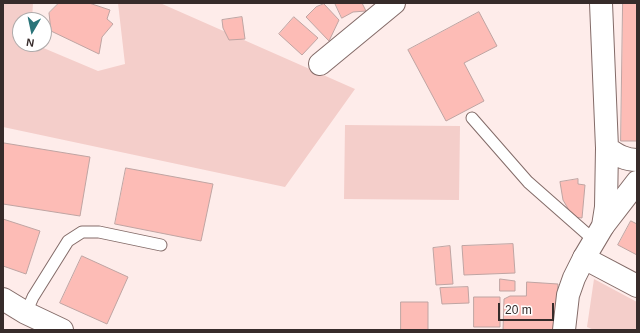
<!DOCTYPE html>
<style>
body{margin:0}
#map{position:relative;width:640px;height:333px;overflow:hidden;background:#feecea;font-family:Arial,sans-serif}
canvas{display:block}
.frame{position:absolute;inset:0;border:4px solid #362b2a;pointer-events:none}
.north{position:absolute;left:12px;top:12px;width:40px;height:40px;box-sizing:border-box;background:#fff;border:1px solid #afaaaa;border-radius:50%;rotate:189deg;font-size:11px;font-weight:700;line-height:16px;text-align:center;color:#362b2a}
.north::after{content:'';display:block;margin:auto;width:14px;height:18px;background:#2a7479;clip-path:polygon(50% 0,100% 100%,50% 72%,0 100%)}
.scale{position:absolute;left:498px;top:303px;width:56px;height:18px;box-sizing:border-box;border:2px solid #362b2a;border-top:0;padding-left:5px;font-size:12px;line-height:14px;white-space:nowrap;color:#362b2a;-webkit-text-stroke:3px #fff;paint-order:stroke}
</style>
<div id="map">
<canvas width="640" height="333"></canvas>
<div class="frame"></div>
<div class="north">N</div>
<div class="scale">20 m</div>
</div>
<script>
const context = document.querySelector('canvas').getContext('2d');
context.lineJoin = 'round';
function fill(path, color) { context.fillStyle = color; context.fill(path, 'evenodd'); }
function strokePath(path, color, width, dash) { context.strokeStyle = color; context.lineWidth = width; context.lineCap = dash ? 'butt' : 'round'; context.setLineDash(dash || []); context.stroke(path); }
fill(new Path2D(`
 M3 3H33L32 20H20V44H34L98 71 125 64 118 3H160L355 89 285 187 3 127Z
 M345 125 460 126 459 200 344 199Z
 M594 279 637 302V330H594L587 327Z`), '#f4ceca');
const building = new Path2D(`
 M59 3H89L110 10 107 19 113 24 102 37 99 54 51 31 49 13Z
 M335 3H362L366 11 353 12 342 18Z
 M623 3H637V141H621Z
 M324 4 339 20 329 41 306 17 316 7Z
 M479 12 497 46 464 63 484 101 446 121 408 50Z
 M242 17 245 39 229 40 223 28 222 20Z
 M294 17 318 38 302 55 279 34Z
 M4 143 90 157 80 216 3 204V150Z
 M126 168 213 184 201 241 115 224Z
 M578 179V184L585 185 582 218 573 217 563 200 560 182Z
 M3 219 40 231 26 274 3 266Z
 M631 221 637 224V255L618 245Z
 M513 244 515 273 464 275 462 246Z
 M450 246 453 284 436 285 433 248Z
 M82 256 128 277 107 324 60 303Z
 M500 279 515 281V291H500Z
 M527 282 558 284 555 330H503L504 299 510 296H526Z
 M468 287 469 303 442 304 440 288Z
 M474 297H500V327H474Z
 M401 302H428V330H401Z`);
fill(building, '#fdbcb6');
strokePath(building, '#bfa4a2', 1);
const lane = new Path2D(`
 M472 118 528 182 595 241
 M26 313 33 297 68 241 82 232H99L161 245`);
const street = new Path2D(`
 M320 64 394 3
 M603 226 637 182
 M584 258 637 286
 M3 299 26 313 62 330`);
const secondary = new Path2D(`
 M607 148C617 155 625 160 637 160
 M564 330 568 295 574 278 584 258 603 226 606 207 607 148 601 3`);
strokePath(lane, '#836b68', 13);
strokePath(street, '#836b68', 24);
strokePath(secondary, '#836b68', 24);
strokePath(lane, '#fff', 11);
strokePath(street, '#fff', 22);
strokePath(secondary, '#fff', 22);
</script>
